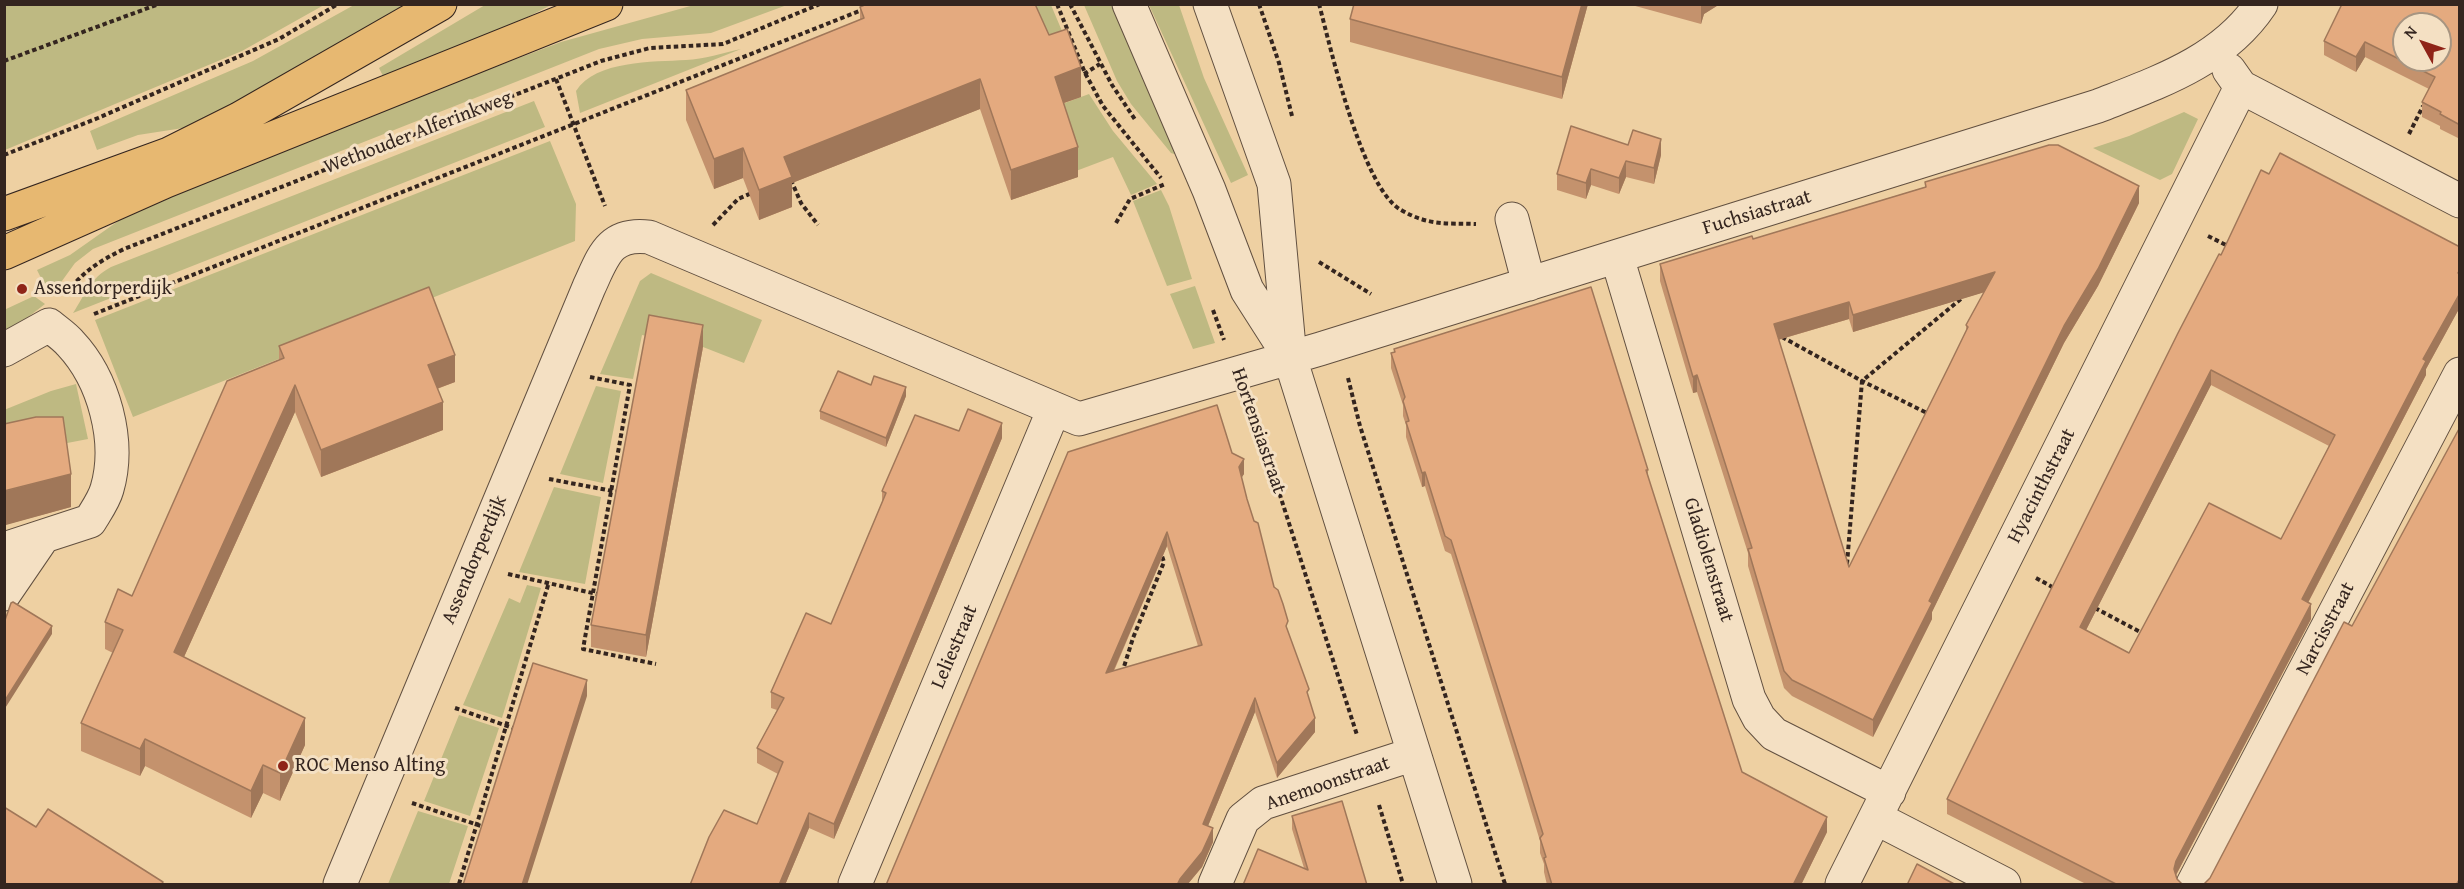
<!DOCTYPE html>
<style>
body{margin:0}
#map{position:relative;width:2464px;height:889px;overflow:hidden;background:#eed0a2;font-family:"Gentium Book Plus",serif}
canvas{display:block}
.frame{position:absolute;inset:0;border:6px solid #34251f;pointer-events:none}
.north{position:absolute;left:2392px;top:12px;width:60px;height:60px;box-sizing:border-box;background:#f4e0c3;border:2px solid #a79581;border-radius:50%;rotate:310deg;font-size:16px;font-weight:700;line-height:24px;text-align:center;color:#34251f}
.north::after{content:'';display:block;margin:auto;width:21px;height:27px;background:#8f2418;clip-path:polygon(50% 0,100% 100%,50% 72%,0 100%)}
</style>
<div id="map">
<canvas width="2464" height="889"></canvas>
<div class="frame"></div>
<div class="north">N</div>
</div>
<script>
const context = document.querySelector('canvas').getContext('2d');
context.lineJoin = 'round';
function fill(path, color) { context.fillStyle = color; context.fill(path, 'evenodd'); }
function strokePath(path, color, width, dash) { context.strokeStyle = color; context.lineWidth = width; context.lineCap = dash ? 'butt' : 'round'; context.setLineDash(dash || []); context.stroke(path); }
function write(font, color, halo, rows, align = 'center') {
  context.font = font + ' "Gentium Book Plus",serif'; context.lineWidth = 6; context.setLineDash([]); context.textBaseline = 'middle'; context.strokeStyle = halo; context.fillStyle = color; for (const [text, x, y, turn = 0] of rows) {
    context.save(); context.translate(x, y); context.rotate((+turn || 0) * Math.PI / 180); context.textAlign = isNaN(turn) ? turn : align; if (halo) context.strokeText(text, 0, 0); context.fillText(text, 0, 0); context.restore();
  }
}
fill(new Path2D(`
 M4 5 5 4 324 5 242 51 5 150Z
 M354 5H409L196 126 138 135 97 150 90 131 253 61Z
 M485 5H551L458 53 385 80 379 68Z
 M694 5H787L711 33 642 39 599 49 93 249 75 263 54 292 44 284 37 270 70 255 141 205 282 148 561 42Z
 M1019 5H1051L1073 57 1041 68Z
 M1084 5H1115L1176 152 1174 154 1171 153 1131 104 1117 81Z
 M1149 5H1179L1204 78 1248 175 1231 183Z
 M741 49 580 113 576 91C596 60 653 62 686 60 704 59 723 53 741 49Z
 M1089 94 1113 131 1157 184 1131 195 1113 157 1076 171 1054 107Z
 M534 101 545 127 73 313C85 295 90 278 111 267Z
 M2184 112 2198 119 2172 174 2160 180 2093 148 2129 136Z
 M550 141 576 204 575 241 133 417 95 320Z
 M1161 190 1169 206 1192 279 1167 286 1133 201Z
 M651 273 762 320 744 363 703 347 642 335 633 379 600 374 640 281Z
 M1195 286 1215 343 1193 349 1170 294Z
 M34 296 45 304 5 335 4 310Z
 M76 384 88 439 62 444 5 428 4 410 51 391Z
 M596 386 621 391 603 483 560 474Z
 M554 487 601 497 585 584 519 572Z
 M527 585 541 588 502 718 463 705 509 598 520 603Z
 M459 715 499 728 470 816 424 801Z
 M418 811 468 826 449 884H388Z`), '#beb982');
const minor = new Path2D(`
 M1129 4 1209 190 1247 290 1286 351
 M1210 4 1274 184 1290 358 1455 884
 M2229 70 2241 87 2460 201
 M1512 219 1529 284
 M1617 257 1749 699 1759 718 1774 734 1889 792
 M4 350 49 325C56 331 64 336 70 343 104 379 121 441 107 489 104 500 96 511 90 521L4 549
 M4 594 43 537
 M1876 818 2004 884
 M340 884 589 287C603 257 609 232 649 237L1079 419 1320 349 2098 106C2159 82 2223 61 2261 4
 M855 884 1054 409
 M1215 884 1243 819 1263 803 1414 754
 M1842 884 2241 87
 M2193 884 2460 374`);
const major = new Path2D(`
 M4 214 169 154 239 119 440 4
 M4 253 166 181 606 4`);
strokePath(minor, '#625040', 35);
strokePath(major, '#34251f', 35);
strokePath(new Path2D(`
 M1057 4 1085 73 1103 106 1161 178
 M1070 4 1112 85 1136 121
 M1259 4 1279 63 1292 116
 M1319 4C1331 49 1362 188 1401 210 1429 226 1446 223 1476 224
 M4 61 159 4
 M1084 74 1100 64
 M556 79 605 206
 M2409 134 2423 106
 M4 155 98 118 279 39 338 4
 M791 180 801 203 818 225
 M1116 223 1130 199 1165 184
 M713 225 738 199 754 192
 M2208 236 2228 246
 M1319 262 1371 294
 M67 293C83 271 100 261 124 249L601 61 650 48 723 44 820 4
 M1213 310 1224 340
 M94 314 862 10
 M1782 337 1862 381 1929 414
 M590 377 630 385 583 649 656 664
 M1348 378 1360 426 1505 884
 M1252 408 1357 735
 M549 479 618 492
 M1847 564 1862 381 1962 298
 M508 574 601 595
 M2036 578 2056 589
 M2095 608 2144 634
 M1122 673 1133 638 1164 562 1161 553
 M455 708 516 729
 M412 803 484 827
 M1379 805 1403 884
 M459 884 549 582`), '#34251f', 4, [4.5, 3]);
strokePath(minor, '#f4e0c3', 33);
strokePath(major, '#e7b871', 33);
fill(new Path2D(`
 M1588 4 1562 99 1350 42V19Z
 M1628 4H1720L1704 14 1701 24Z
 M2460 4V139L2440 129V126L2422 117V102L2429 89 2365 57 2356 72 2324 55V41Z
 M860 7 1081 97 1064 103 1078 177 1011 200 980 109 792 183V207L759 220 743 178 714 189 686 120V90L860 20Z
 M1628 145 1661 155 1654 184 1626 177 1619 194 1591 185 1586 199 1557 190V174Z
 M1925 182 2139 203 2098 286 2064 343 1932 612V619L1873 737 1792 696 1784 688 1748 566V553L1697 392 1693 393 1660 281V264L1753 239 1925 187ZM1984 292 1966 325V332L1948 368 1849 567 1778 340 1849 319 1853 332Z
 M2460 247V307L2426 369V375L2308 603 2311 619 2176 875 2177 879 2183 885H2088L1947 814V799L2221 255ZM2211 385 2329 446 2281 539 2129 653 2086 630Z
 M279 346 455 382 437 389 443 430 321 477 295 412 184 657 305 745 280 801 263 793 251 818 145 766 140 776 81 751V723L113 653 105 649V622L132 596 279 360Z
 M703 347 646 657 591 647V625Z
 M1394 349 1648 470V477L1742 772 1827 832 1801 885H1547L1544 872V864L1540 853V841L1522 781 1451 554 1445 551 1425 486 1422 487 1406 437V425L1403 416V405L1391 368V353L1394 352Z
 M871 385 906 396 886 447 820 419V411Z
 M4 424 71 507 4 525Z
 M959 431 1002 438 834 839 809 828 785 885H690L757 824 778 774 757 763V748L777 710 771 708V692L831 624 882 502V491Z
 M1068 452 1232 453 1244 474 1241 477 1247 499 1288 631 1315 732 1277 778 1255 712 1208 826 1213 842 1202 867 1187 885H886ZM1167 546 1198 646 1114 671Z
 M1292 816 1367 885H1243L1304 868 1292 829Z`), '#c4926d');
fill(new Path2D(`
 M1582 4H1588L1562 99V77Z
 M1701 4H1720L1704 14 1701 24Z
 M2365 42V57L2356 72V57Z
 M1081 67V97L1055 106V77Z
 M980 79V109L792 183V207L759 220V190L784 157Z
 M1661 139V155L1654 184V168Z
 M1078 147V177L1011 200V170Z
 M743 148V178L714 189V159Z
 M1626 161V177L1619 194V178Z
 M1591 169V185L1586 199V183Z
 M2139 186V203L2098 286 2064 343 1932 612V619L1873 737V720L1929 601 2064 326Z
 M1995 272V289L1853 332V315Z
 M2460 293V307L2426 369V375L2302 614V599L2423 359Z
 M1849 302V319L1774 341V324Z
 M703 325V347L646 657V635Z
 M455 355V382L428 392V365Z
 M2211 370V385L2080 642V627Z
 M1697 375V392L1693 393V377Z
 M295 385V412L174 679V652Z
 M906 387V396L886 447V438Z
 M443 402V430L321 477V450Z
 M1002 423V438L834 839V824Z
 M1244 459V474L1239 482V467Z
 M1425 472V486L1422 487V473Z
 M71 474V507L6 525V491Z
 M1167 532V546L1106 688V673Z
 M2311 604V619L2176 875 2174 869 2176 861Z
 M52 626V634L4 710V702Z
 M587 680V696L527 885H522Z
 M1255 698V712L1203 838V824Z
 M305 718V745L280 801V773Z
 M1315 718V732L1277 778V763Z
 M145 739V766L140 776V749Z
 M263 765V793L251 818V791Z
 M809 813V828L785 885H779Z
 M1827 817V832L1801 885H1793Z
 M1213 828V842L1202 867 1187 885H1177L1180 879Z`), '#a07759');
const building = new Path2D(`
 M867 4H1035L1049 35 1067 29 1081 67 1055 77 1078 147 1011 170 980 79 784 157 792 177 759 190 743 148 714 159 686 90 864 18 860 7Z
 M1354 4H1582L1562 77 1350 19Z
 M2342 4H2460V125L2440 114 2441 112 2422 102 2435 77 2365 42 2356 57 2324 41ZM2404 24H2440V60H2404Z
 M1571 126 1628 145 1633 130 1661 139 1654 168 1626 161 1619 178 1591 169 1586 183 1557 174Z
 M2049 145H2058L2139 186 2098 269 2064 326 1929 601 1932 603 1873 720 1792 680 1784 671 1748 549 1752 548 1697 375 1693 377 1660 264 1752 236 1753 239 1926 187 1925 182ZM1995 272 1966 325 1968 327 1948 368 1849 567 1774 324 1849 302 1853 315Z
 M2280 153 2460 247V270L2458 273 2460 274V293L2423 359 2426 361 2302 599 2311 604 2176 861 2174 869 2177 879 2183 885H2118L1947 799 2178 333 2219 254 2221 255 2261 170 2269 174ZM2211 370 2335 435 2281 539 2209 503 2129 653 2080 627Z
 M429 287 455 355 428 365 443 402 321 450 295 385 174 652 305 718 280 773 263 765 251 791 145 739 140 749 81 723 123 630 105 622 118 589 132 596 227 381 284 358 279 346Z
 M1591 287 1648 470H1646L1742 772 1827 817 1793 885H1552L1544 858 1546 857 1540 838 1543 834 1522 766 1451 540 1445 536 1425 472 1422 473 1406 422 1409 421 1403 401 1405 397 1391 353 1395 352 1394 349Z
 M649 315 703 325 646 635 591 625Z
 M838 371 871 385 874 376 906 387 886 438 820 411Z
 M1217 405 1232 453 1244 459 1239 467 1247 499 1254 521 1258 523 1274 587 1278 590 1283 604 1288 621 1286 626 1309 689 1307 692 1315 718 1277 763 1255 698 1203 824 1213 828 1202 852 1180 879 1177 885H886L1068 452ZM1167 532 1202 645 1106 673Z
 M968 409 1002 423 834 824 809 813 779 885H690L709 837 724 810 757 824 783 762 757 748 784 698 771 692 806 613 831 624 886 493 882 491 915 415 959 431Z
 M36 417H63L71 474 4 491V424Z
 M2460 427V878L2456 885H2203L2210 878 2344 622 2352 626Z
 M13 602 52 626 4 702V623L11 603Z
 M533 663 587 680 522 885H463Z
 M1342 801 1367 885H1243L1258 849 1308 870 1292 816Z
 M4 807 36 827 48 809 163 882 161 885H4Z
 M1917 864 1956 885H1907Z`);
fill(building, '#e4aa7f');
strokePath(building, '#a07759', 1.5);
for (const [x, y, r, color] of [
 [22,289,6,"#8f2418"],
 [283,766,6,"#8f2418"]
]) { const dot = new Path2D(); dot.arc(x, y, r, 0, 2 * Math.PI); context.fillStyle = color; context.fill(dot); strokePath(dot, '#f4e0c3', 2); }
write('20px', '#34251f', '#f4e0c3', [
 ["Wethouder Alferinkweg",418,133,-21],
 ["Fuchsiastraat",1757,213,-17],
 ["Hortensiastraat",1258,431,71],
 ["Hyacinthstraat",2042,486,-63],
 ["Assendorperdijk",475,560,-67],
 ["Gladiolenstraat",1708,560,73],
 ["Narcisstraat",2326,629,-62],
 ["Leliestraat",955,647,-67],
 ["Anemoonstraat",1328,784,-19]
]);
write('20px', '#34251f', '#f4e0c3', [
 ["Assendorperdijk",34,289],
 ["ROC Menso Alting",295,766]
], 'left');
</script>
